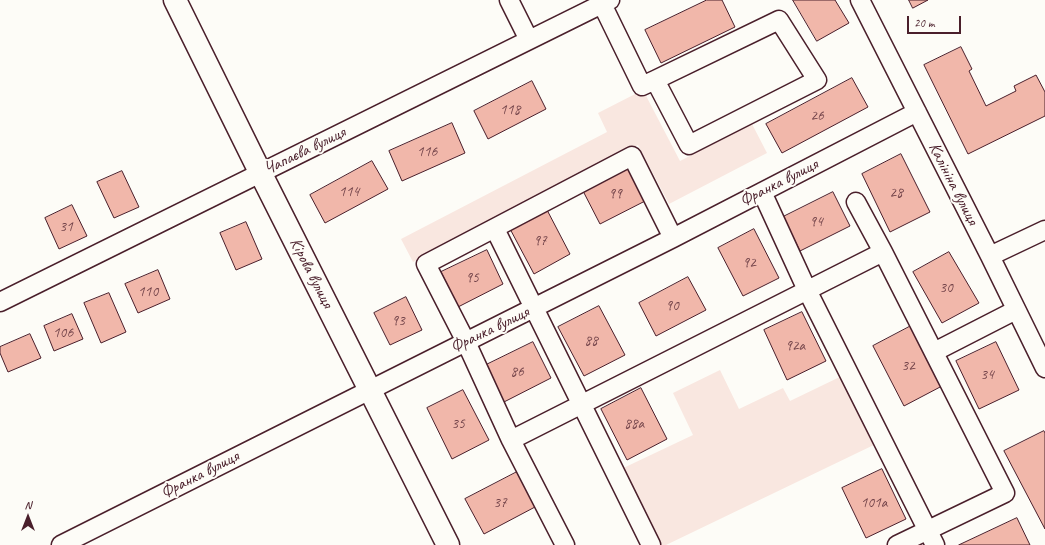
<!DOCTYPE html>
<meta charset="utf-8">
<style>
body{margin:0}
#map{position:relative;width:1045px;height:545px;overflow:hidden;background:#fdfcf7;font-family:Caveat,sans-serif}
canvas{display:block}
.north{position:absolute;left:8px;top:497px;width:40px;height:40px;-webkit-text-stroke:3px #fdfcf7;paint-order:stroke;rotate:0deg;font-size:11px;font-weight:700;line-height:16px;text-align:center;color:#4a1f2b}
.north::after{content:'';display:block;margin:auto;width:14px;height:18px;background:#4a1f2b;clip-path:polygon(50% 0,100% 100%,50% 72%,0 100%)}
.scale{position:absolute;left:907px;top:16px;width:54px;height:18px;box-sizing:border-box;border:2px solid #4a1f2b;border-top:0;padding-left:5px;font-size:12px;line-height:14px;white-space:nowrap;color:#4a1f2b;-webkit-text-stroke:3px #fdfcf7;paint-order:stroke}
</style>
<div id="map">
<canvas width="1045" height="545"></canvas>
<div class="north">N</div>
<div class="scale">20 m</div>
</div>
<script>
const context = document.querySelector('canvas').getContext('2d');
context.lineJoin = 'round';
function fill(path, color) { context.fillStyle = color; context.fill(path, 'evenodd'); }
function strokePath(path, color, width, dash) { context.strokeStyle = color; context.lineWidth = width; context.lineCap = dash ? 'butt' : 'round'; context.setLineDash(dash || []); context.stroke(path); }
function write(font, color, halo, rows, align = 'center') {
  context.font = font + ' Caveat,sans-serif'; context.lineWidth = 4; context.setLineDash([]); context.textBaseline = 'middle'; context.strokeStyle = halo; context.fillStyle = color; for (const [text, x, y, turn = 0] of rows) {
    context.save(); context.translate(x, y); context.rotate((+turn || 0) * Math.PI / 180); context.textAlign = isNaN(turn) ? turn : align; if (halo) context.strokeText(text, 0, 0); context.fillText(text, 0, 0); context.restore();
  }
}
fill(new Path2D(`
 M643 90 680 161 752 124 767 153 669 204 638 145 413 262 401 239 607 132 598 113Z
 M720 370 739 409 783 388 790 401 848 373 880 442 666 545H652L617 471 693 435 673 393Z`), '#f9e7e0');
const building = new Path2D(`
 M707 0H722L735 27 661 63 645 30Z
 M793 0H835L849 23 817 41Z
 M909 0H928L913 8Z
 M961 47 972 69 969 71 986 106 1016 91 1014 86 1036 75 1045 92V116L968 154 924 65Z
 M852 78 868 107 782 153 766 124Z
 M532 81 546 109 488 139 474 111Z
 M452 123 465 153 402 181 389 151Z
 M901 154 930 212 890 232 862 174Z
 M372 161 388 189 325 223 310 195Z
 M631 165 649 199 600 224 582 189Z
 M122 171 139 207 114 218 97 182Z
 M833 192 850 226 800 251 783 217Z
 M72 205 87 236 59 249 45 218Z
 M546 208 570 254 534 274 509 227Z
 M246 222 262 259 236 270 220 233Z
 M754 229 779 278 743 296 718 248Z
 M487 250 503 284 458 307 441 272Z
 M949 252 979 303 942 323 913 272Z
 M158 270 170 299 138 313 125 284Z
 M688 277 706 310 656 336 639 303Z
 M109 293 126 332 101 343 84 303Z
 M406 297 422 330 390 345 374 313Z
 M599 306 625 355 584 376 558 327Z
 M802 312 826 361 787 380 764 330Z
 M72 314 83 339 54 351 44 326Z
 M911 326 942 386 904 406 873 346Z
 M30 334 41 358 8 372 0 353V347Z
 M533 342 551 378 502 403 484 366Z
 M996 342 1019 390 979 409 956 361Z
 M641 388 667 439 627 460 601 409Z
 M463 390 489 440 452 459 427 408Z
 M1044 431 1045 433V529L1004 451Z
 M882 469 906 519 866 538 842 488Z
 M517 472 535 507 484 534 465 499Z
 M1017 518 1030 545H959Z`);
fill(building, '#f1b7aa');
strokePath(building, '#4a1f2b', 1);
const minor = new Path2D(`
 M509 0 529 40
 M860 0 990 256 1045 368
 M602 4 642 86 655 80 779 20 817 80 689 145 655 80
 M762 192 807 290 935 545
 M856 202 883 252
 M495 229 651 545
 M990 256 1045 230
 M0 302 610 0
 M934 352 1016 310
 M511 440 883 252 1005 493 897 545
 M61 545 673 238 917 112
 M565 545 511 440 466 342 426 264 632 156 673 238`);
const major = new Path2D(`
 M175 0 261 174 448 545`);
strokePath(minor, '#4a1f2b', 21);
strokePath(major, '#4a1f2b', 25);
strokePath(minor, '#fdfcf7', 18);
strokePath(major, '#fdfcf7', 22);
write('15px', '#74454b', null, [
 ["118",510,110],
 ["26",817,116],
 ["116",427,152],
 ["114",349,192],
 ["28",896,193],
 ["99",615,194],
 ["94",816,222],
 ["31",66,227],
 ["97",540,241],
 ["92",749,263],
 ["95",472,278],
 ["30",946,288],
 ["110",148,292],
 ["90",672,306],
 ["93",398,321],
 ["106",63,333],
 ["88",591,341],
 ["92а",795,346],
 ["32",908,366],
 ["86",517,372],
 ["34",987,375],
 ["35",458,424],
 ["88а",634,424],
 ["37",500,503],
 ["101а",874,503]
]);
write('17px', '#4a1f2b', '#fdfcf7', [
 ["Чапаєва вулиця",305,151,-26],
 ["Франка вулиця",779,183,-27],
 ["Калініна вулиця",953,184,63],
 ["Кірова вулиця",311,273,63],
 ["Франка вулиця",490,330,-26],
 ["Франка вулиця",200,475,-27]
]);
</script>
